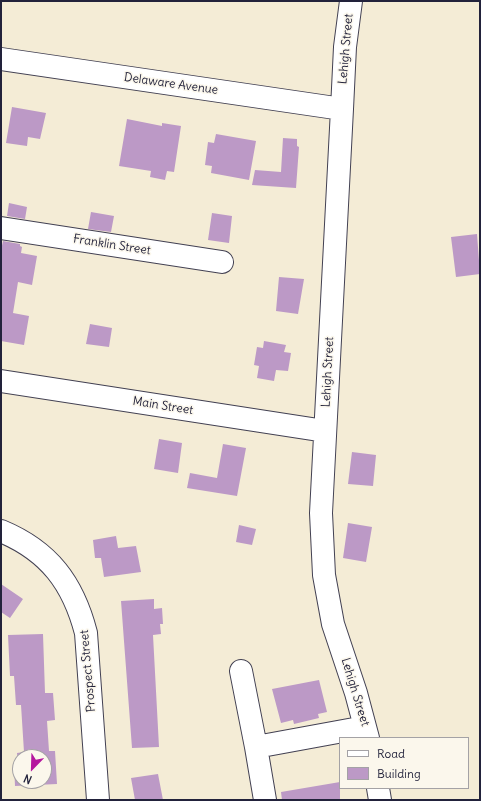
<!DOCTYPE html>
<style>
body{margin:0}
#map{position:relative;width:481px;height:801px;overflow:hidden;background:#f4ecd6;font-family:Delius,sans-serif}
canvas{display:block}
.frame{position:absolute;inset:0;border:2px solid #22223b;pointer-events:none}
.legend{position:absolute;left:339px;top:737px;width:130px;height:52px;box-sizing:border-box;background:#fbf7ec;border:1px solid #a4a2a5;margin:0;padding:5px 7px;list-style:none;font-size:12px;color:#22223b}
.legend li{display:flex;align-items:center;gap:8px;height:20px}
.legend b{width:20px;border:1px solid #a4a2a5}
.north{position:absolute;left:12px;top:749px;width:40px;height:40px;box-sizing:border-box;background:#fbf7ec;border:1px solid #a4a2a5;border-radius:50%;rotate:203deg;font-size:11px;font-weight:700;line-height:16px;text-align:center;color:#22223b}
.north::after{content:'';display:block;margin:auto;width:14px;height:18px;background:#b5179e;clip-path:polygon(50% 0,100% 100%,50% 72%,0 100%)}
</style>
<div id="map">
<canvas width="481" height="801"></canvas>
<div class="frame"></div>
<ul class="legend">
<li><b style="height:5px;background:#fff"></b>Road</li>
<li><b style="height:11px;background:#bc99c6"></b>Building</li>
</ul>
<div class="north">N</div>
</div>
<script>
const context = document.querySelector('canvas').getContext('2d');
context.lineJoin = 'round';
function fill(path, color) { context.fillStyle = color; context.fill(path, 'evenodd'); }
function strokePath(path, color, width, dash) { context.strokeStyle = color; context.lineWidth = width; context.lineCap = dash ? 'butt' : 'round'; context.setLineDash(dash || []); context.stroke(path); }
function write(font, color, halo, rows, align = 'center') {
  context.font = font + ' Delius,sans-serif'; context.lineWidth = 3; context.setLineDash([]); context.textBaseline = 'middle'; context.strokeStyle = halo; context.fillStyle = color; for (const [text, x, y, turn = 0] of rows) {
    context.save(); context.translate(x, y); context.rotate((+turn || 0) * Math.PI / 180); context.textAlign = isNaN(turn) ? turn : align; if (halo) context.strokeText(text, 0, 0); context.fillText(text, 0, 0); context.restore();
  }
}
fill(new Path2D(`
 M12 107 46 113 40 139 28 137 27 146 6 143Z
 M127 119 162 126V123L181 126 174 172 167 171 165 180 150 177 151 171 119 166Z
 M216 134 256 141 249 180 211 173 212 166 205 165 208 142 214 143Z
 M283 138 297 139V146L299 147 296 188 252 185 255 170 281 172Z
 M9 203 27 207 25 219 7 216Z
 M91 212 114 216 111 232 88 229Z
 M212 213 232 216 229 243 208 240Z
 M477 234 480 274 456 277 451 237Z
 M3 241 20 244V246L22 247 21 253 37 256 32 285 18 282 13 313 29 316 24 345 1 341V250Z
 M279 277 304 279 298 314 276 311Z
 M90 324 112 328 109 347 86 344Z
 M264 341 286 345 284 352 291 353 288 371 276 370 274 381 257 378 259 366 254 365 257 347 263 348Z
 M159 439 182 443 178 473 154 469Z
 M223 444 246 448 237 496 187 488 190 473 217 478Z
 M352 452 376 455 373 486 348 484Z
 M348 523 372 527 366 562 343 558Z
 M239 525 256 529 252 545 236 542Z
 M116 536 118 548 136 546 141 572 104 577 101 558H95L93 540Z
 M1 584 23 599 10 618 1 612Z
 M154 599V609L162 608 163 624H160L161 634 153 635 159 747 132 748 121 601Z
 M43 634 45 693H53L55 720 47 721 49 751H55L57 784 15 786 14 762H18L17 753 24 752 21 705H16L14 676H10L8 635ZM20 757H44V781H20Z
 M319 680 327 712 318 714 319 718 294 724 293 720 281 723 272 689Z
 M158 774 163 800H135L131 778Z
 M340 782V800H282L281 792Z`), '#bc99c6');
const minor = new Path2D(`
 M351 1 345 47 342 109 321 513 324 575 333 624 356 693 368 738
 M1 59 342 109
 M1 228 222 262
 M1 381 325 431
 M1 531C49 551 73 583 86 633L98 800
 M241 671 256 747
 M378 788 380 800
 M265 800 256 747 365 727`);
strokePath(minor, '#424052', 24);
strokePath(minor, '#fff', 22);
write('12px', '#22223b', '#fbf7ec', [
 ["Lehigh Street",346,49,-85],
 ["Delaware Avenue",171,84,8],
 ["Franklin Street",112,245,9],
 ["Lehigh Street",328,372,-87],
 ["Main Street",163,406,9],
 ["Prospect Street",88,671,-95],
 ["Lehigh Street",355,692,73]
]);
</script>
